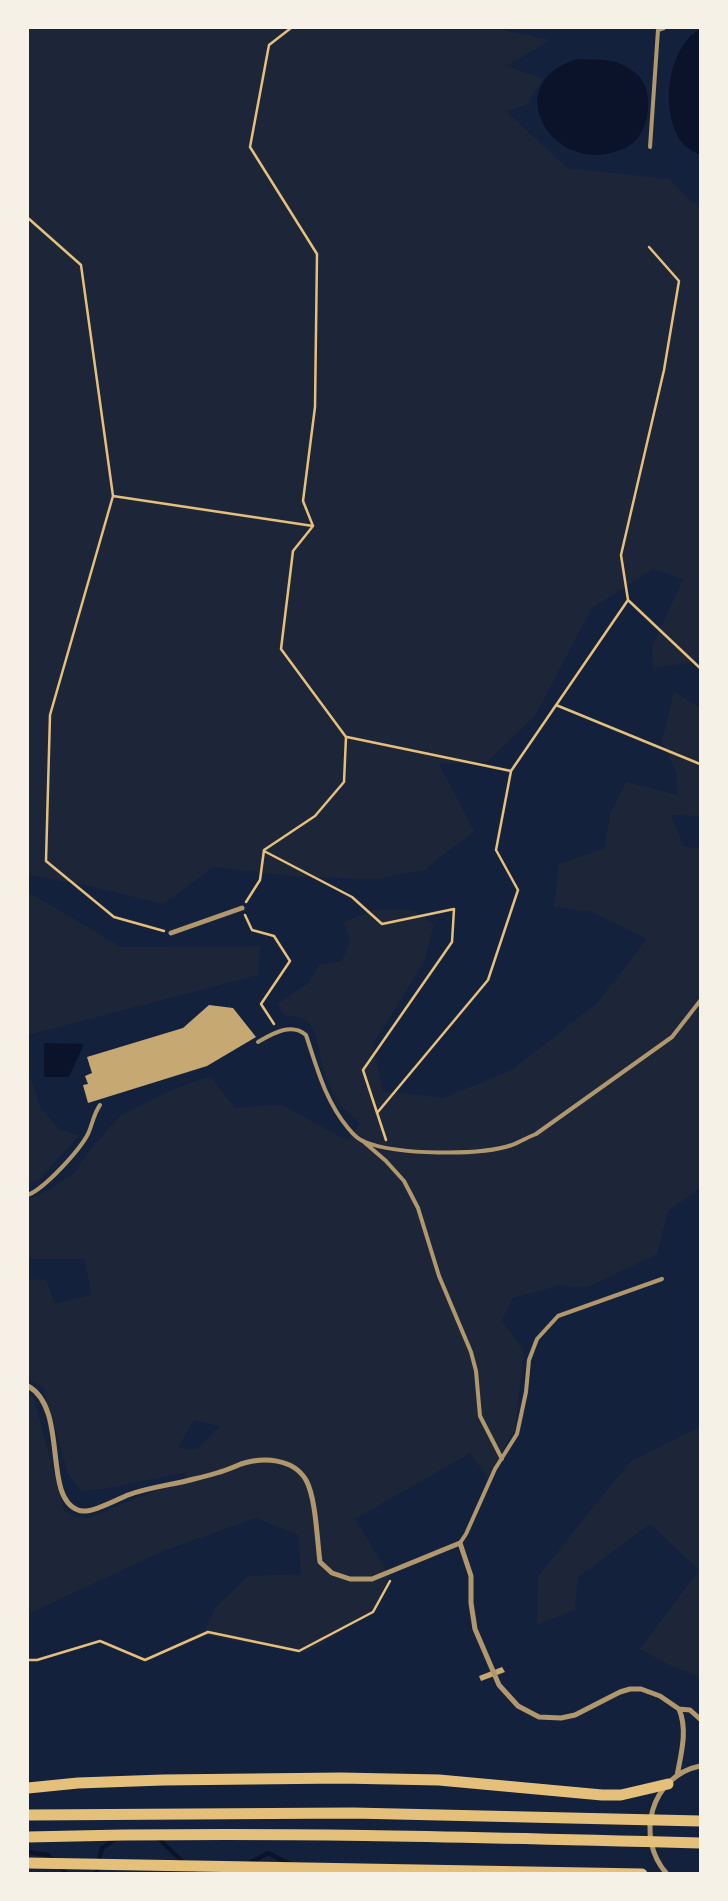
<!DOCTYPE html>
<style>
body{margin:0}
#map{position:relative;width:728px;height:1901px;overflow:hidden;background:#14213d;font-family:"PT Sans",sans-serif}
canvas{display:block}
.frame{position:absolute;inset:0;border:29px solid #f6f1e7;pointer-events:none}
</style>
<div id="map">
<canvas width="728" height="1901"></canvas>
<div class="frame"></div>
</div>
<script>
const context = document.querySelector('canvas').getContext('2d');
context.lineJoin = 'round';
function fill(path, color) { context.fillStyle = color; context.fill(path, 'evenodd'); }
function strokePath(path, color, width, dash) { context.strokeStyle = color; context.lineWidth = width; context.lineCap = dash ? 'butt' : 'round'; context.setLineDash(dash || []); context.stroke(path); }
fill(new Path2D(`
 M28 28H498L507 31 550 40 507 66 543 79 526 105 506 111 567 168 669 179 691 201 700 205V661L653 668 652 647 683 579 653 569 592 608 535 716 487 762 439 764 474 831 424 870 376 879 299 877 214 867 163 904 85 885 28 875Z
 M674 691 700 708V816L671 815 683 846 700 849V1188L668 1211 657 1254 586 1288 560 1285 513 1298 502 1320 524 1352 515 1429 488 1478 470 1453 355 1519 389 1575 373 1612 306 1653 202 1635 216 1607 248 1576 301 1574 298 1535 256 1518 163 1551 28 1614V1396H33L64 1511 76 1516 88 1518 184 1479 187 1472 102 1489 81 1491 68 1474 43 1387 28 1380V1279L46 1280 55 1304 91 1295 85 1259H28V1199L49 1190 75 1172 92 1147 120 1116 172 1090 210 1076 235 1108 280 1104 348 1141 360 1123C352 1115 341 1107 335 1097 330 1087 324 1072 321 1061 316 1035 316 1015 285 1016L277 1004 307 984 320 964 342 961 350 941 344 922 373 910H413L434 924 424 962 373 1044 383 1091 443 1098 512 1070 597 1003 647 939 592 912 554 907 559 864 605 848 610 813 626 782 678 795 676 772 662 742ZM194 1420 220 1426 197 1449 178 1448Z
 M28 892 121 947 260 946 258 975 28 1035Z
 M28 1077 32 1082 40 1107 60 1130 79 1135 40 1179 28 1184Z
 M700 1427V1677L667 1664 640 1649 699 1570 650 1524 578 1577 575 1610 537 1625 538 1577 589 1512 630 1462Z`), '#1d2539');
fill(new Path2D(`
 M700 29V155C695 152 689 149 684 145 659 117 666 48 700 29Z
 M578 59C592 60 610 58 623 65 629 68 637 73 641 79 655 97 648 137 627 147 554 184 495 81 578 59Z
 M44 1043 84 1044 69 1077H44Z`), '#0b132b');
strokePath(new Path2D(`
 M156 1836 195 1874
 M28 1852 48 1855 67 1874
 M248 1864 268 1853 290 1864
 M96 1874 102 1848 117 1838`), '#0b132b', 4.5);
fill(new Path2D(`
 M209 1005 233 1008 256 1037 207 1066 88 1103 83 1085 88 1084 85 1076 92 1073 87 1057 183 1028Z
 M502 1667 505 1672 481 1681 479 1676Z`), '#c6a872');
strokePath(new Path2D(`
 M28 218 81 265 113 496 313 526
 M113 496 50 715 46 861 114 917 164 931
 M628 600 700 668
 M556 705 700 764
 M347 737 511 771 628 600 621 555 664 370 679 281 649 247
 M264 851 352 897 382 924 454 909 452 942 363 1070 386 1140
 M246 902 260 880 264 850 315 816 344 782 346 737 281 649 293 551 313 526 303 501 315 407 317 254 250 147 269 45 291 28
 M245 915 252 930 274 936 290 961 261 1004 274 1024
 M377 1113 488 980 518 890 496 850 511 771
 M28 1660H37L100 1641 145 1660 208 1632 299 1651 373 1612 390 1581`), '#e5c07b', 2.5);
strokePath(new Path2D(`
 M650 147 658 30 664 28
 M258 1042C272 1034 291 1022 306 1035 317 1068 325 1100 348 1128 352 1133 359 1140 365 1142 397 1155 480 1156 512 1145 520 1142 528 1137 536 1134L672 1037 700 1001
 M364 1142 386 1161 404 1181 418 1208 439 1276 471 1352 476 1371 480 1416 502 1459
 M28 1195C45 1188 79 1151 88 1134 93 1123 93 1115 100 1105
 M460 1543 466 1534 495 1469 517 1434 526 1392 529 1360 537 1339 558 1316 662 1279`), '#b1986c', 4);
strokePath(new Path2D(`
 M171 933 242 908
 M28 1386C69 1409 42 1497 78 1510 89 1515 116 1500 128 1495 149 1487 172 1485 194 1479 203 1477 211 1475 220 1472 227 1470 234 1467 241 1464 263 1457 293 1458 306 1480 316 1498 317 1540 320 1562L332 1573 350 1579H372L460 1543 471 1576V1603L475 1629 499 1685 518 1706 539 1717 561 1718 575 1715 620 1692 630 1689H641L660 1696 679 1709 690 1710 700 1719
 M677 1776C681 1754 688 1730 679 1709
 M667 1874C634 1837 651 1776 700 1766`), '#b1986c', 5);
strokePath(new Path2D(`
 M28 1788 78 1783 163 1780 341 1778 439 1780 602 1795H621L668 1784
 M28 1815 353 1813 700 1821
 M28 1837C252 1831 476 1837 700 1843
 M28 1863 642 1874`), '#e5c07b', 11);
</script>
